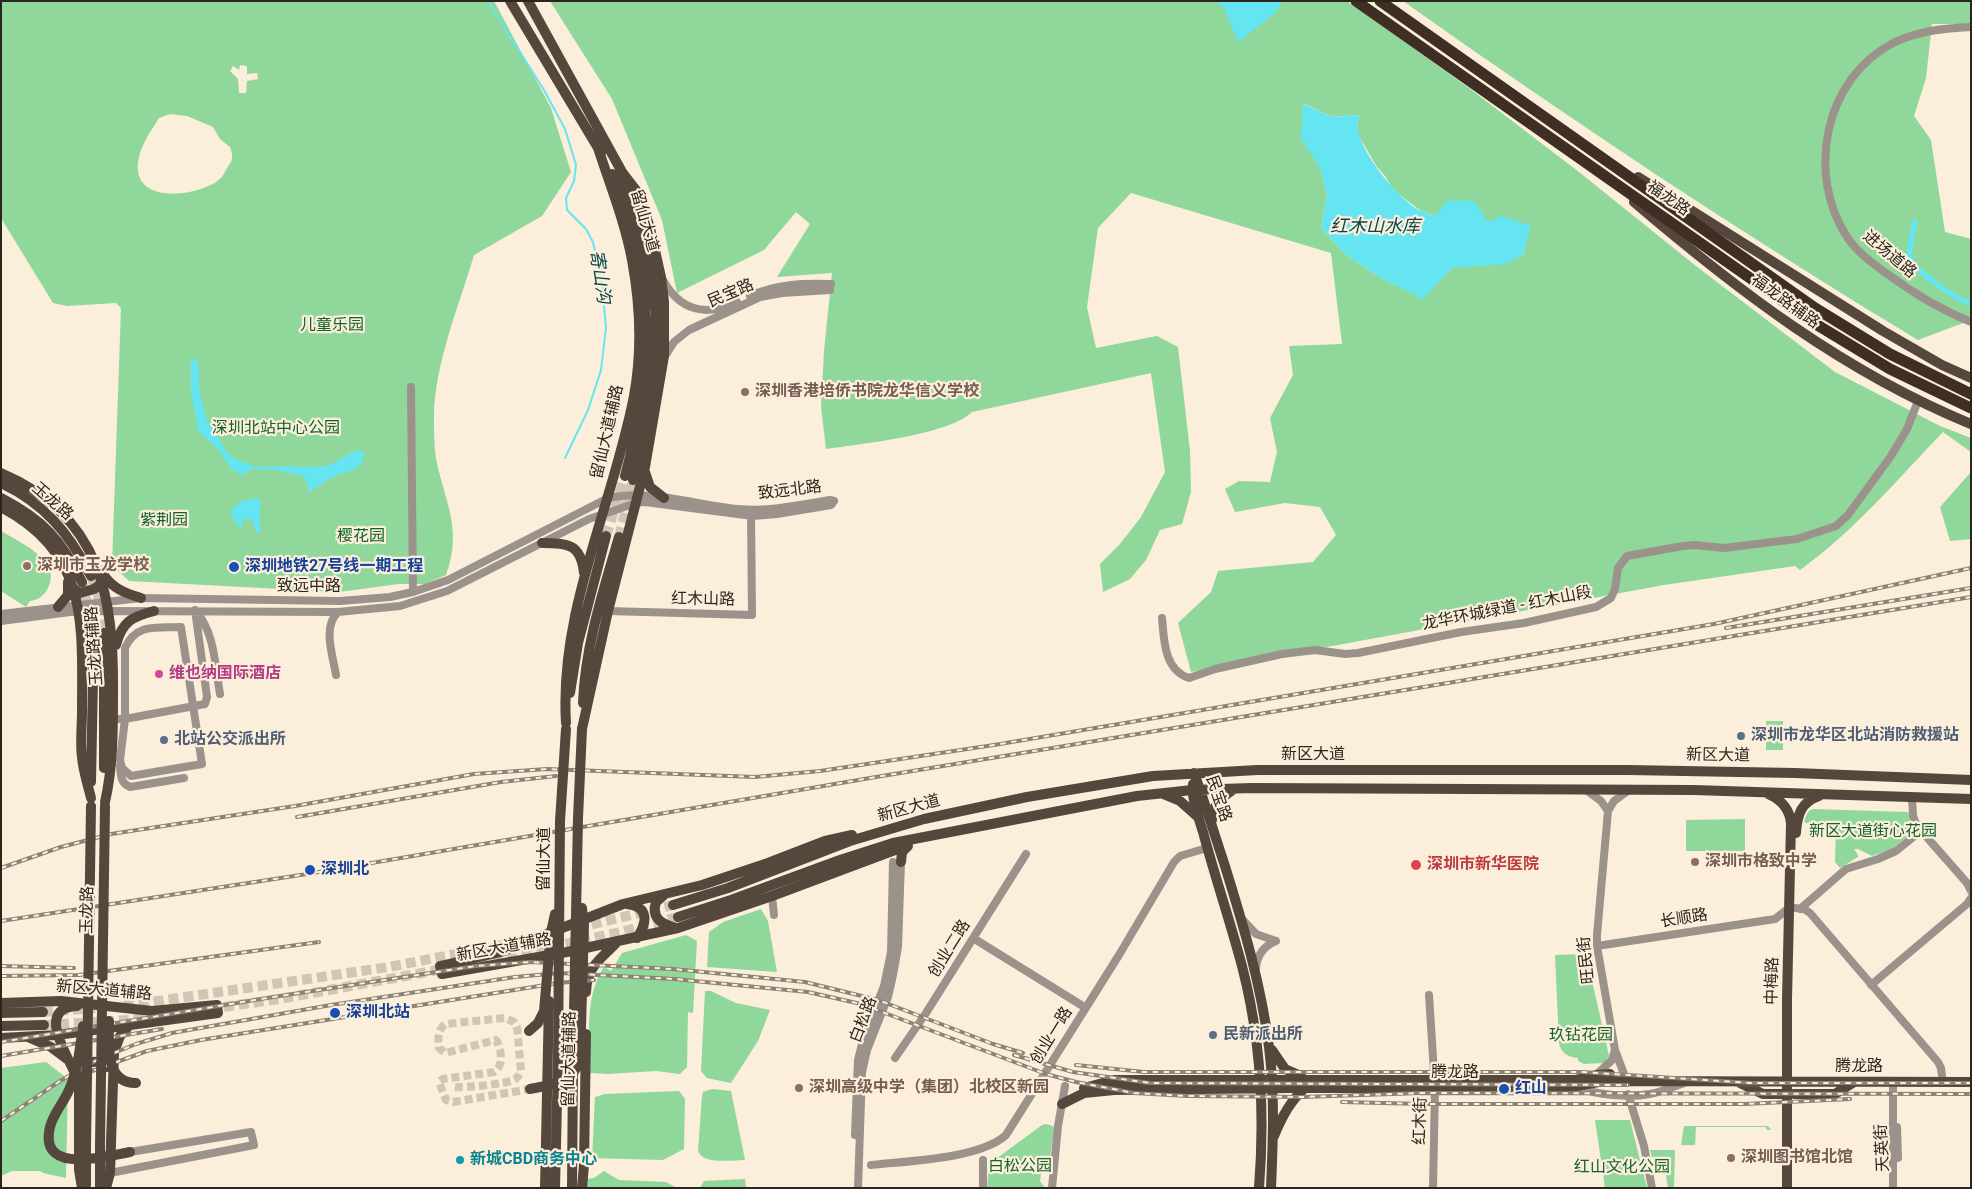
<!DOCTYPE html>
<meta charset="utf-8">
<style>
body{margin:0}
#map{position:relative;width:1972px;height:1189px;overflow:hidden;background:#fbeeda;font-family:Roboto,sans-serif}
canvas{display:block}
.frame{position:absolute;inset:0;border:2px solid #2a261e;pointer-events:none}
</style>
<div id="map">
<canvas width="1972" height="1189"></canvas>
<div class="frame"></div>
</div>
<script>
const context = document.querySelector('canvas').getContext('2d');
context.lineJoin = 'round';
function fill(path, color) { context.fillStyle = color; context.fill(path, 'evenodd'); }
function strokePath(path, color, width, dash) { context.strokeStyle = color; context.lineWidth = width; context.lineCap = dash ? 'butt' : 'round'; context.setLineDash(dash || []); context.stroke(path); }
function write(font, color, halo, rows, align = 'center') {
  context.font = font + ' Roboto,"Noto Sans SC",sans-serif'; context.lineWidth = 4.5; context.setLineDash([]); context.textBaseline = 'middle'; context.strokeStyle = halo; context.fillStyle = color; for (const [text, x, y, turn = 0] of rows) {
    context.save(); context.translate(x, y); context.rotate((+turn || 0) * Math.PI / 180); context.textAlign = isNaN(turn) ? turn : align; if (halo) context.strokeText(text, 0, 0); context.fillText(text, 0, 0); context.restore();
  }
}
fill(new Path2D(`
 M1 1H494L551 108 571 172 542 216 474 255C459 306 434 365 434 418 434 431 434 446 436 459 445 503 463 529 446 575L425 584H399L339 592 129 581 112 565 121 308 116 303 67 306 53 303 1 218ZM240 65 247 66V74L257 73 258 79 247 81 246 93H239L238 79 230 71 233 66 239 70ZM170 114 187 116 213 127 220 139 230 147C231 150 233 155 232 158 232 161 230 163 229 165 226 169 224 175 221 178 204 195 142 205 138 171 136 152 149 134 159 118Z
 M550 1H1347L1469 88 1579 172 1696 266 1835 372 1940 426 1971 438V452L1943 432C1897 480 1854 531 1800 570L1795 566 1664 585 1191 672 1178 623 1211 592 1218 571 1313 562 1336 535 1320 507 1285 503 1235 512 1225 489 1239 481 1270 482 1277 452 1270 418 1293 375 1289 346 1342 344 1331 253 1131 193 1098 228 1087 307 1096 348 1157 336 1178 347 1190 451 1191 492 1182 524 1160 530 1146 560 1130 579 1103 592 1100 564 1120 544 1141 517 1165 472 1151 373 972 412C949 435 860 444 826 449L821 407 824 351 832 273 777 277 810 224 796 212 764 250 677 293 662 220 612 99ZM1304 104 1333 117 1359 115 1357 129 1360 138 1377 167 1385 176 1393 190 1421 211 1435 216 1530 226 1523 255 1452 268 1422 298 1379 277 1345 254 1321 228 1327 195Z
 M1403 1H1971V24H1932L1926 78 1914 116 1931 140 1945 232 1971 239V320L1918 340C1742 234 1571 120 1403 1Z
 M1971 472V539L1950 541 1940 507Z
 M1 531C19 542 63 561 48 588 44 596 38 600 30 601L26 607 1 591Z
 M1766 721H1783V750H1766Z
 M1812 809 1908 812 1913 828 1912 833 1892 849 1872 856 1858 849H1854L1858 855V857L1840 868 1835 862 1836 825 1806 823 1804 821 1808 812Z
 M1745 819V851H1686V820Z
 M761 909 768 921 777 972 707 967 709 932 723 922Z
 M686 935 697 941 693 1013 688 1012 687 1067 680 1074 656 1071 608 1074 589 1073C590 1039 584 996 604 967L611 971 622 953Z
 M1586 954 1609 1056 1604 1063 1584 1064 1578 1061V1058C1568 1057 1561 1053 1559 1043L1555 955Z
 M705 991H711L736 1003 770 1010 758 1041 731 1083 707 1078 701 1071Z
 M46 1062 68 1079 66 1178 43 1173 40 1171H12L1 1176V1068Z
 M712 1089 731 1091 745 1160C732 1160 703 1165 698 1151L702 1096 703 1092Z
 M679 1091 685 1099 684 1149 663 1160 592 1158 595 1097 605 1094Z
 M1595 1120H1630L1647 1188H1605Z
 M1046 1124 1053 1126 1054 1129 1049 1165H1042L1040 1181 1045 1188H987L989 1164 1042 1125Z
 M1684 1126H1768L1771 1130H1767L1766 1127H1696L1695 1145H1681Z
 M1650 1150H1675L1674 1188H1668L1664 1163 1659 1158 1652 1157Z
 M604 1171 619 1180 666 1182 677 1188H585L586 1179 594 1178Z
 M745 1179 746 1188H700L704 1181Z`), '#8fd79b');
fill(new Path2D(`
 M1216 1H1283L1274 14 1238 42 1224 8Z
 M1303 104 1333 117 1359 115C1358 120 1357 126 1358 130 1362 154 1399 201 1421 211 1425 213 1431 214 1435 216L1448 200 1474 201 1488 222 1503 216 1531 226 1523 255 1505 264 1452 268 1423 299 1379 277 1345 254 1321 228 1327 195 1320 168 1301 138Z
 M194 358 198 363 200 394 207 420 227 452 235 459 253 466 319 467 330 465 356 450 364 452C365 471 345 471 333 477 325 481 318 487 309 492 308 487 307 480 303 477 298 473 259 467 252 469 248 470 245 474 242 475L232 470 218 449 198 431 191 391V359Z
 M260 498V534L255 531 253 522 250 519H244L241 527H238L230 511 242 501Z`), '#65e5f2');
strokePath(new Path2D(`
 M490 1 492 8 544 90 565 129 576 165 574 181 566 198 567 210 586 229 593 242 602 283 606 328 601 370 588 410 565 458`), '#65e5f2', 2);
strokePath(new Path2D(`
 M1915 222C1913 233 1908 246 1910 257 1912 270 1958 300 1971 304`), '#65e5f2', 5.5);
strokePath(new Path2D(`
 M455 1087C463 1088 506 1084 514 1080 518 1078 519 1075 521 1071L517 1027 514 1022 505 1018 445 1024C437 1031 438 1038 439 1048L445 1053 496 1040C502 1049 504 1066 494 1072L443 1079 439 1082 446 1100 453 1102 530 1089`), '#d1c6b4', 8, [8, 4]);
strokePath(new Path2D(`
 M606 536 625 476
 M619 537 633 480
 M91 576 98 595 104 633
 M82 582 89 610 92 636
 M577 928 673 905
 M463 966 621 932 678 917
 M124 1006 389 967 522 941
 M209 1009 280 999 449 968
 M43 1012 95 1008
 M44 1025 130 1020 178 1013`), '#d1c6b4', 10, [10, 5]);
strokePath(new Path2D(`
 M1971 27C1944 28 1917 31 1893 43 1824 79 1806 174 1847 237 1857 252 1871 262 1886 273 1913 293 1939 309 1971 322
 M663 280C680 311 706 317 737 302
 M750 296C775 284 804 283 831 284
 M665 356 674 342 689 330 760 297 782 293 830 290
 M411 387 413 592
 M195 610C215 632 215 666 220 694
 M608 611 752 615 751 512
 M1 614 141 598 340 601 390 597 413 592 448 580 608 498C651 489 695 505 738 509 769 512 799 505 830 500L834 501
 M1162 618C1164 640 1164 670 1189 678L1215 669 1282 654 1315 650 1345 654 1358 653 1461 632 1524 623 1596 607 1611 598 1615 589 1618 568 1627 556 1683 546 1695 545 1724 548 1797 539 1836 526 1848 515 1891 456 1907 429 1918 401
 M1 621 70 612 109 611 338 612 400 606 447 591 589 519 636 503 645 502 753 516 777 514 831 505 834 501
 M181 627 202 764 131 776 122 768 120 760 125 719V648C136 623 157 628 181 627Z
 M336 675C333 656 322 627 338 612
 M113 719H125L205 704 207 697 195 610
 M120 766C121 775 120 783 130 787L184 778
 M1586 790 1601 801 1608 811
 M1912 797 1913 816 1917 826 1967 883 1971 891
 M772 896 774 915
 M1795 908 1804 909 1810 913 1938 1062 1941 1068 1942 1076
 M1800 909 1846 869 1878 859 1896 851 1921 831
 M1243 920 1256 934 1276 941
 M973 938 1086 1008
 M1597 946 1775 919 1789 908
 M1256 968C1257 955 1264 946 1276 941
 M1871 985 1967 904 1971 898
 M1429 995 1435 1088 1433 1188
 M895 1058 926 1013 1026 854
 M1624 1074 1615 1050 1597 946V935L1608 811 1614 801 1629 790
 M1596 1075 1612 1060 1615 1050
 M1893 1082V1188
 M1576 1087C1597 1095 1628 1098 1650 1094 1662 1092 1673 1087 1684 1083
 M1628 1094 1644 1146 1652 1188
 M1897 1127 1898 1158
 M855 1135 858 1060 863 1040 884 986 891 952 893 862
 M983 1160V1188
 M871 1165C906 1161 980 1159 1006 1135L1119 955 1174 862 1180 856 1207 848
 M110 1173 254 1145 251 1132 130 1152
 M858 1188 862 1072 867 1050 888 997 893 975 898 947 901 862
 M1052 1188 1058 1126 1065 1086`), '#9b928c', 8);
strokePath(new Path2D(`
 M510 1 601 153
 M528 1 622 172 633 203 649 265 656 312 655 364 646 422 633 480
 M612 174C657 279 654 368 625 476
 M1638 177 1883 331 1942 365 1971 378
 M1634 202C1737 290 1844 372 1971 424
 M645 472 650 487 664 498
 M1 473C102 516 114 598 113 695 113 731 113 767 105 802
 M1 483C45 504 69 533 91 576
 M1 498C43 520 61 539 82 582
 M1 507C90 554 82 626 82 712 82 726 80 743 82 757 83 771 88 785 91 798
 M542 543C568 543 581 544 584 573
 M103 574C113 589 125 593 141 598
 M74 589 80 593 94 589 100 585 101 579
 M58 607 68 595V582
 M104 633V768
 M116 645C122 622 131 617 154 611
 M570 693 578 643 606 536
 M583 703C585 647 603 591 619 537
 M566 723C559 610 613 505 634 396 642 352 640 303 632 260 625 222 610 185 598 148
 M582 729 608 611 645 467 664 356V302L661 277 650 228 639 194 622 172
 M1194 773C1205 803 1214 833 1224 863 1243 924 1261 984 1269 1047 1275 1094 1273 1141 1271 1188
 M91 782 93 678 92 636
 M1193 784C1191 797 1199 819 1203 832 1215 877 1230 921 1242 966 1261 1039 1265 1113 1259 1188
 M1163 794 1180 801 1198 817
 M1768 794C1782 800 1790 809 1791 824L1787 999V1188
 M1212 820C1212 805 1222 797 1234 789
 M1796 833C1797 815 1801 802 1819 796
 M852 835 825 841 768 863 702 885 623 904 501 952 440 966 442 974 567 952 678 928 772 896 903 847
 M901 862 902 852 908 846
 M664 895 656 902C651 918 661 924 676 928
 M627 904C650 907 647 923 637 938
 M673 905 728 888 850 841 924 819 1027 797 1153 776 1257 770H1628L1795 773 1971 780
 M678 917 731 900 840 860 893 843 1137 796 1192 790 1251 788 1694 790 1971 799
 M586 992C587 966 600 960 616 943
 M1 1003 61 1001 152 1011 217 1005 218 1013 57 1035 1 1038
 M1 1013 43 1012
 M1 1026 44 1025
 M30 1038 51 1047 67 1059
 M1272 1050 1285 1069 1301 1076
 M77 1078C69 1057 34 1008 77 1006
 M1740 1083 1763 1094H1787
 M1084 1088 1114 1080H1575L1596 1075 1610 1074
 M1794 1094H1835L1854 1082
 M1062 1104 1084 1093 1114 1090 1290 1088H1566L1604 1081 1971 1082
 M1274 1136C1282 1117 1290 1101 1305 1088
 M86 1185V1146
 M82 1188 79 1170V1073C85 1061 97 1058 107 1067
 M100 1188V1145
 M106 1188 110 1173 114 1052 120 1036 130 1025
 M545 1188 549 1001
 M555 1188 558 1059
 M572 1188 573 1066
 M582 1188 584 1165 586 1034`), '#56473d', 10);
strokePath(new Path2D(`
 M1356 1 1814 323 1890 369 1971 408
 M1380 1 1815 308 1890 354 1971 394`), '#3e2e23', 11);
const rail = new Path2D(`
 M1726 628 1971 588
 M297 817 501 782 556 776
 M1 868 61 847 111 834 295 806 474 774 547 769 755 777 820 771 994 745 1714 624 1971 568
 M1 921 307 874 876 777 1971 597
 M1 966 74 968
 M1 976 79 975 319 942
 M1 1042 267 998 476 966 530 962 673 969 805 982 878 1000 993 1044 1023 1053
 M1014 1055 1073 1072 1150 1083 1628 1085
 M1 1056 162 1029
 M1076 1065 1144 1072H1582L1751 1083H1971
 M84 1074 147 1051 201 1040 558 983 594 980
 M1342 1102 1423 1104H1745L1850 1099
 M1 1121 60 1081 97 1060 136 1044 172 1033 331 1005 515 977 560 973 674 979 808 992 861 1004 1046 1074 1076 1082 1134 1093 1187 1096 1303 1097 1422 1093 1971 1094`);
strokePath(rail, '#8b8375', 4);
strokePath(rail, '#fbeeda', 2, [5.5]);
strokePath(new Path2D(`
 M109 1021C109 1043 104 1083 136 1083
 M83 1026C80 1047 78 1070 69 1090 64 1102 53 1114 50 1127 38 1176 107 1156 130 1152
 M529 1031 538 1023 544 1011 551 932 555 914
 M558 1059 560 821 566 729
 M573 1059 578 818 582 729
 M530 1089C551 1085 573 1083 580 1060L584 925 582 908
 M100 1145 105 806
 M86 1146 91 806`), '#56473d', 10);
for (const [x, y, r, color] of [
 [745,392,5,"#8d6e63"],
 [27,566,5,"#8d6e63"],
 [234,567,6,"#1a4fb4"],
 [159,674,5,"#d1479c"],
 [1741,736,5,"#5c6f8a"],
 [164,740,5,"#5c6f8a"],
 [1695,862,5,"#8d6e63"],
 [1416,865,6,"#e0444e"],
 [310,870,6,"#1a4fb4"],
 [335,1013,6,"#1a4fb4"],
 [1213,1035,5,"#5c6f8a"],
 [799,1088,5,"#8d6e63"],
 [1504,1089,6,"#1a4fb4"],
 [1731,1158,5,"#8d6e63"],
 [460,1160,5,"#0f9aa8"]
]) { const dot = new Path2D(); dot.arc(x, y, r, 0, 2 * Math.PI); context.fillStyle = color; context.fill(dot); strokePath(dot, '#fbeeda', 2); }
write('16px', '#2a261e', '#fbeeda', [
 ["福龙路",1668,199,35],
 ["留仙大道",644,221,74],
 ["进场道路",1889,255,40],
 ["民宝路",731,294,-23],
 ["福龙路辅路",1785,302,36],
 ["留仙大道辅路",608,432,-77],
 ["致远北路",790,491,-7],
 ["玉龙路",52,502,41],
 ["致远中路",309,587],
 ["红木山路",703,600,1],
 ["龙华环城绿道 - 红木山段",1507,609,-11],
 ["玉龙路辅路",95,646,-94],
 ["新区大道",1313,755],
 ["新区大道",1718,756,1],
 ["民宝路",1218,799,71],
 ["新区大道",909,809,-15],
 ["留仙大道",545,859,-90],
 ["玉龙路",88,910,-89],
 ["长顺路",1684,919,-9],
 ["新区大道辅路",504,948,-10],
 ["创业二路",950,949,-58],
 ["旺民街",1587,960,-96],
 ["中梅路",1773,981,-89],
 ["新区大道辅路",104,991,5],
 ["白松路",864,1020,-69],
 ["创业一路",1052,1036,-58],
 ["留仙大道辅路",570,1059,-89],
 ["腾龙路",1859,1067],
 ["腾龙路",1455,1073],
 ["红木街",1421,1121,-89],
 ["天英街",1883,1148,-93]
]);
write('16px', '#12632b', '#fbeeda', [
 ["儿童乐园",332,326],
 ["深圳北站中心公园",276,429],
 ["紫荆园",164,521],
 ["樱花园",361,537],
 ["新区大道街心花园",1873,832],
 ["玖钻花园",1581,1036],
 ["白松公园",1020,1167],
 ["红山文化公园",1622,1168]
]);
write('bold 16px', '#785e54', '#fbeeda', [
 ["深圳香港培侨书院龙华信义学校",755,392],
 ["深圳市玉龙学校",37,566],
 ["深圳市格致中学",1705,862],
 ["深圳高级中学（集团）北校区新园",809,1088],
 ["深圳图书馆北馆",1741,1158]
], 'left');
write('bold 16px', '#164399', '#fbeeda', [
 ["深圳地铁27号线一期工程",245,567],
 ["深圳北",321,870],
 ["深圳北站",346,1013],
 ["红山",1515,1089]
], 'left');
write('bold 16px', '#b23c85', '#fbeeda', [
 ["维也纳国际酒店",169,674]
], 'left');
write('bold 16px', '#4e5e75', '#fbeeda', [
 ["深圳市龙华区北站消防救援站",1751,736],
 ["北站公交派出所",174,740],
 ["民新派出所",1223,1035]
], 'left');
write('bold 16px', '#be3a42', '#fbeeda', [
 ["深圳市新华医院",1427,865]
], 'left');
write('bold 16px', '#0d838f', '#fbeeda', [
 ["新城CBD商务中心",470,1160]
], 'left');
write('italic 18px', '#09464b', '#fbeeda', [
 ["红木山水库",1375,227],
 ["寄山沟",599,277,81]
]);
</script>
